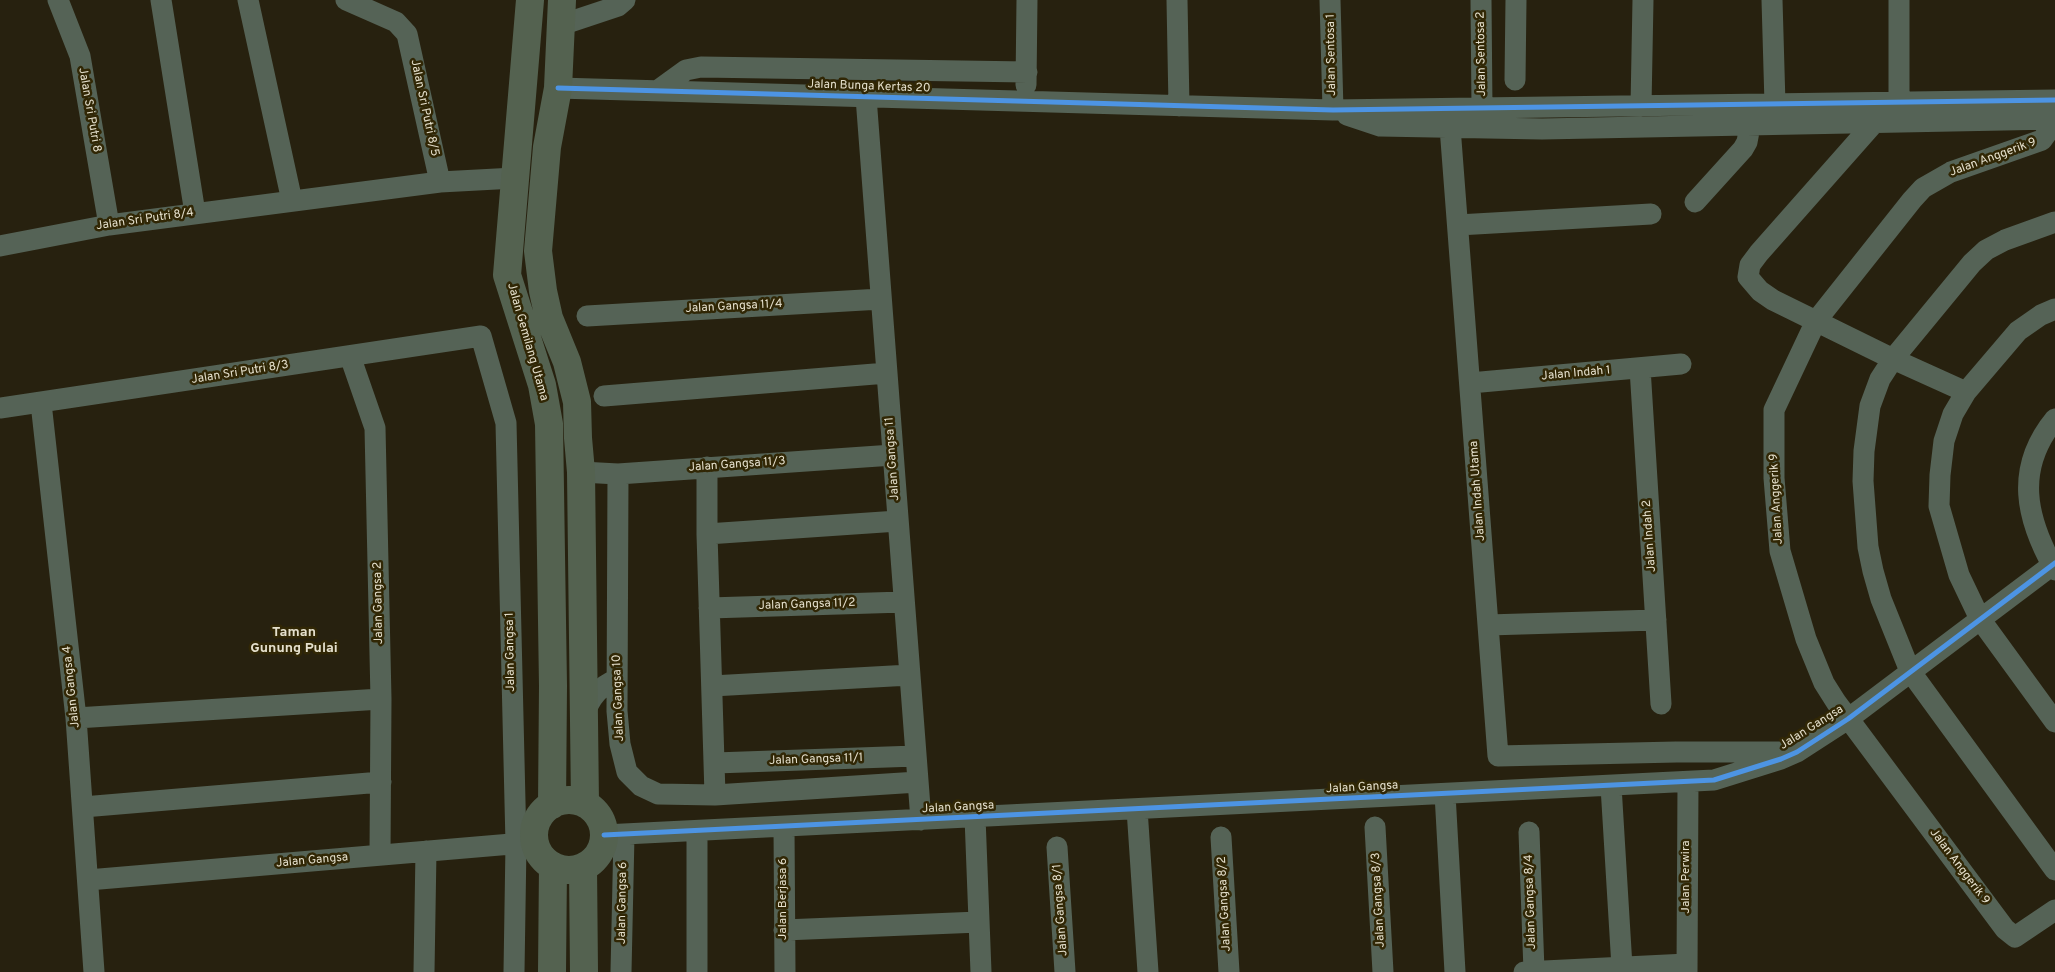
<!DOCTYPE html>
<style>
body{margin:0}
canvas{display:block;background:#27210f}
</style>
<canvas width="2055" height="972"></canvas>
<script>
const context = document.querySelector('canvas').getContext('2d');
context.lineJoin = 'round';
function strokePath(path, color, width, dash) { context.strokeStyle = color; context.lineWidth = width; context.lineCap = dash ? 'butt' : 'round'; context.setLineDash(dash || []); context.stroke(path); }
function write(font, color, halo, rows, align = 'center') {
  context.font = font + ' Overpass,sans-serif'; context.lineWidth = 5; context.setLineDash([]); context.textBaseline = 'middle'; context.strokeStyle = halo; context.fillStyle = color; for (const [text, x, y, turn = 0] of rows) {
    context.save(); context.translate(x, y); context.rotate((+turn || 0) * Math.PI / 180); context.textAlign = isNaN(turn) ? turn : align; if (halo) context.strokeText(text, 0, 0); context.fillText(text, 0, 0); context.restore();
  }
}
strokePath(new Path2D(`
 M58 0 80 56 109 225
 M161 0 195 213
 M248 0 292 201
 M346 0 396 22 407 34 440 182
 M1177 0 1179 106
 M1330 0 1333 110
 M1481 0 1482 108
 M1772 0 1775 104
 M1899 0V102
 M561 25 618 6 625 0
 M1515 80 1516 0
 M1026 85 1027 0
 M558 88 1333 110 2055 100
 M657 91 686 70 701 67 1027 72
 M866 97 921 820
 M1641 106 1643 0
 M1347 115 1380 126 1542 129 2055 119
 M2050 119 2047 133 2042 140 1951 172 1923 188 1912 200 1816 321 1774 410V478L1780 551 1806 639 1824 683 1836 702 2005 929 2015 937 2055 910
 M1873 124 1759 253 1750 265 1748 277 1760 291 1773 300 1893 359 1966 392
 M1450 127 1498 756 1676 752H1782
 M1695 202 1743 149 1747 142 1750 126
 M2055 222 2005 240 1986 250 1972 263 1893 359 1880 379 1870 406 1864 451 1863 481 1868 547 1873 571 1881 599 1910 671 2055 870
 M1458 225 1651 214
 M0 246 109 225 440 182 515 178
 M2055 309 2041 315 2018 331 1966 392 1953 414 1944 441 1940 475 1939 506 1959 575 1980 619 2055 722
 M587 316 881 299
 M350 356 375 428 381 699 380 855
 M1640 368 1661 704
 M1470 383 1681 364
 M604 396 887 373
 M41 403 76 718 94 972
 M0 408 481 336 506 423 516 844 514 972
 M2055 419C2014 469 2026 519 2055 570
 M707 467V534L715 795
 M581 472 618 474 893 455
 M618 474 617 711 620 744 627 772 641 786 658 794 715 795 918 782
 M707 534 898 521
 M709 608 904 602
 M1488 625 1656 620
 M712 686 910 675
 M584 715C591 696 599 687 617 679
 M76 718 381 699
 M715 763 916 756
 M1611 786 1622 967
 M1445 794 1455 972
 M83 807 381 782
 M1137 809 1148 972
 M975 817 981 972
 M784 827 785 972
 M1375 827 1383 972
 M1529 832 1534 971
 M604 835 1714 780 1781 759 1797 752 1848 719 2055 563
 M1221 837 1229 972
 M1057 847 1065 972
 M88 880 535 842
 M784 930 979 922
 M424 972 426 851
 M621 972 624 835
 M697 972V831
 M1524 972 1687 964
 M1687 972 1688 783`), '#556356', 21);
strokePath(new Path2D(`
 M530 0 507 275 542 385 549 424 553 686 552 805
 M562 0 558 88 547 147 538 251 543 291 549 318 567 362 577 402 578 438 581 472 585 804
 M534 835a35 35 0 1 1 70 0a35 35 0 1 1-70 0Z
 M583 867 584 972
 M552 972 553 866`), '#546250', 28);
strokePath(new Path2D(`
 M558 88 1333 110 2055 100
 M604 835 1714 780 1781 759 1797 752 1848 719 2055 563`), '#4d94e3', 5);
write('12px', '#e5e0cd', '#312705', [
 ["Jalan Sentosa 2",1482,54,-91],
 ["Jalan Sentosa 1",1332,55,-91],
 ["Jalan Bunga Kertas 20",869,87,2],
 ["Jalan Sri Putri 8/5",424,108,78],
 ["Jalan Sri Putri 8",89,110,80],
 ["Jalan Anggerik 9",1993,158,-20],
 ["Jalan Sri Putri 8/4",145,220,-8],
 ["Jalan Gangsa 11/4",734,307,-3],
 ["Jalan Gemilang Utama",527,342,74],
 ["Jalan Sri Putri 8/3",240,373,-9],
 ["Jalan Indah 1",1576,374,-5],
 ["Jalan Gangsa 11",893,459,-94],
 ["Jalan Gangsa 11/3",737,465,-4],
 ["Jalan Indah Utama",1478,491,-94],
 ["Jalan Anggerik 9",1777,499,-93],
 ["Jalan Indah 2",1650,536,-94],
 ["Jalan Gangsa 2",379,603,-91],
 ["Jalan Gangsa 11/2",807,605,-2],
 ["Jalan Gangsa 1",511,652,-91],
 ["Jalan Gangsa 4",72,687,-96],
 ["Jalan Gangsa 10",619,698,-92],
 ["Jalan Gangsa",1812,728,-32],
 ["Jalan Gangsa 11/1",816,760,-2],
 ["Jalan Gangsa",1362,788,-3],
 ["Jalan Gangsa",958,808,-3],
 ["Jalan Gangsa",312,861,-5],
 ["Jalan Anggerik 9",1959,867,53],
 ["Jalan Perwira",1687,877,-90],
 ["Jalan Berjasa 6",784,899,-90],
 ["Jalan Gangsa 8/3",1379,900,-93],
 ["Jalan Gangsa 8/4",1531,902,-92],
 ["Jalan Gangsa 6",623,903,-89],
 ["Jalan Gangsa 8/2",1225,904,-93],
 ["Jalan Gangsa 8/1",1061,910,-94]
]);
write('bold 14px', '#e5e0cd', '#312705', [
 ["Taman",294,633],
 ["Gunung Pulai",294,649]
]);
</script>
